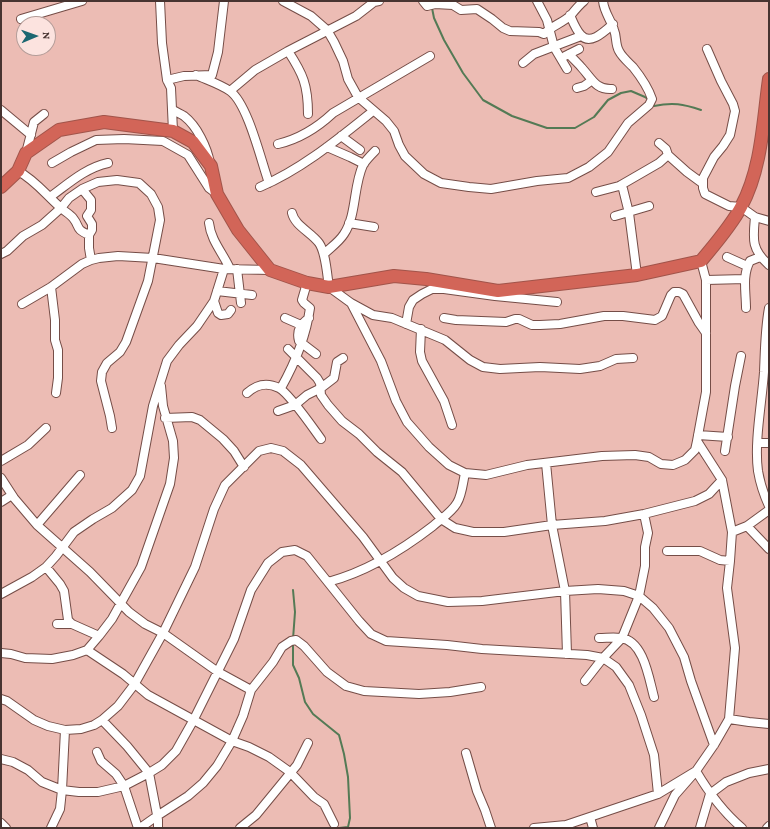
<!DOCTYPE html>
<style>
body{margin:0}
#map{position:relative;width:770px;height:829px;overflow:hidden;background:#ecbcb4;font-family:"Crimson Pro",serif}
canvas{display:block}
.frame{position:absolute;inset:0;border:2px solid #473431;pointer-events:none}
.north{position:absolute;left:16px;top:16px;width:40px;height:40px;box-sizing:border-box;background:#fce3df;border:1px solid #b49d99;border-radius:50%;rotate:88deg;font-size:11px;font-weight:700;line-height:16px;text-align:center;color:#473431}
.north::after{content:'';display:block;margin:auto;width:14px;height:18px;background:#1c6771;clip-path:polygon(50% 0,100% 100%,50% 72%,0 100%)}
</style>
<div id="map">
<canvas width="770" height="829"></canvas>
<div class="frame"></div>
<div class="north">N</div>
</div>
<script>
const context = document.querySelector('canvas').getContext('2d');
context.lineJoin = 'round';
function strokePath(path, color, width, dash) { context.strokeStyle = color; context.lineWidth = width; context.lineCap = dash ? 'butt' : 'round'; context.setLineDash(dash || []); context.stroke(path); }
strokePath(new Path2D(`
 M432 8 434 18 444 40 463 73 483 100 512 116 547 128H575L594 117 608 100 621 93 631 91 645 97 649 100
 M652 103 654 106C673 102 683 104 701 110
 M293 639 295 612 293 590
 M293 643V665L299 678 305 702 313 714 339 735 344 754 348 777 350 818 348 827 339 828`), '#547a55', 2);
const minor = new Path2D(`
 M160 1 162 43 167 80 171 88 173 131
 M283 1 311 16 327 30 334 42 343 61 348 79 358 97 386 121 394 131 399 145 405 156 424 174 441 183 469 187 491 189 537 181 568 178 589 167 608 152 628 123 649 105 652 99C648 87 641 77 633 67 628 62 622 57 619 51 615 44 617 37 614 30 611 20 604 12 603 1
 M423 1 427 6 435 4 453 5 461 10 477 9 492 19 503 28 510 31 539 32 544 34C551 26 563 23 571 15 575 10 579 5 584 1
 M537 1 547 20 554 47 567 69
 M570 15C573 22 576 30 581 35 590 46 605 31 613 24
 M21 19 82 1
 M707 49 721 81 733 104 735 111 730 135 723 146 714 157 703 178V188L705 194 729 206 741 207 755 217 769 221
 M288 51C303 74 308 85 308 114
 M569 54C573 59 578 63 582 68 592 79 596 90 612 89
 M565 56 579 49
 M523 63 534 54 581 36
 M196 75C207 80 220 84 230 91 248 104 261 161 269 183
 M167 80 184 76 212 75 218 52 224 1
 M577 88 584 86 591 81
 M230 91 255 70 288 51 356 16 374 2 379 1
 M1 110 31 135
 M173 110C176 112 181 114 184 116 197 126 207 147 210 163
 M341 136 360 150
 M659 143 666 149 668 155 687 172 702 183
 M278 144C299 139 317 128 333 113L430 56
 M327 147 350 157 364 164
 M26 153 34 122 44 114
 M52 163 71 152 96 140 124 139 163 141 188 155 209 188 217 194
 M18 171C35 180 46 195 61 208 64 211 70 214 73 218 81 228 74 228 89 235
 M621 185 659 163 668 155
 M260 187C302 169 338 139 373 111
 M82 189 91 200V210L87 216 92 224V230L89 235V248L91 260
 M596 192 619 186 621 185 623 189 629 213 637 275
 M50 197C68 184 85 168 108 163
 M292 213C295 226 311 232 319 243 326 253 327 275 329 287L351 303 381 361 396 401 407 422 429 447 449 465 465 473 486 475 527 465 602 456 635 455 649 457 661 464 673 465 685 460 695 450 697 441
 M615 216 649 206
 M755 217C753 239 751 249 769 265
 M209 223C211 241 223 253 230 269
 M349 223 374 227
 M1 254 7 251 23 236 42 225 61 208 69 198 82 189 98 182 117 180 139 183 151 194 158 207 160 220 148 281 126 342 120 352 107 363 102 372 101 381 110 416 112 428
 M324 254C330 248 339 242 344 234 357 214 353 187 363 165 366 160 371 155 375 151
 M727 257 747 266
 M237 269 241 303
 M706 280 745 279
 M51 287 55 320V340L58 350V378L56 393
 M217 291 252 295
 M214 301 218 313 221 315 228 314 231 310
 M351 303 373 315 392 318 445 340 470 360 483 367 500 369 540 367 580 369 600 366 616 359 633 358
 M22 304 51 287 82 264 91 260 99 258 118 256 153 258 224 269 270 270
 M746 308C746 293 742 275 750 261L760 257
 M769 308C765 330 765 349 764 372 762 402 754 442 758 471 760 483 764 495 769 506
 M285 318 301 325
 M309 318C301 324 296 330 299 341L316 354
 M444 318 456 320 506 322 515 319H519L532 325H540L560 324 604 316H623L655 320 662 316 671 295 674 292H679L683 294 699 323 706 333
 M406 324 409 307 413 300 422 294 432 289H444L495 296 557 302
 M421 329 420 352 422 361 444 401 452 425
 M288 349 317 378 320 383 321 395 328 405 342 421 359 434 377 452 402 472 441 519 455 528 473 532H504L552 525 605 521 644 514 695 501 709 494 722 480
 M281 388C295 363 306 337 310 308L304 303 302 300 307 283
 M247 393C257 384 267 382 279 388 289 393 313 428 321 439
 M278 411 295 405 307 395 321 388 334 378 337 362 343 358
 M165 418 192 417 200 420 223 439 234 451 244 467
 M698 435 728 437
 M758 443H769
 M725 451 735 386 741 356
 M1 461 28 445 46 428
 M546 463 552 525 565 591 567 654
 M1 478 14 498 37 525 90 572 129 612 145 624 163 633 218 672 251 690
 M1 502 12 495
 M37 525 80 475
 M747 526 769 549
 M732 532 747 526 769 510
 M667 551H700L720 560 730 561
 M46 567 60 584 64 591 68 620 72 624 99 636
 M328 582C366 572 402 550 433 526 441 519 452 512 457 503 462 495 463 482 465 473
 M1 594 32 577 46 567 56 556 74 532 93 519 112 508 132 490 140 476 153 406 167 361 179 345 197 326 214 301 224 269
 M57 624H72
 M599 638C606 638 614 637 621 638 644 641 649 679 654 697
 M87 650 123 674 148 695 232 741 249 747 269 757 290 772 314 797 324 804 334 824
 M1 653 11 654 25 658 52 659 73 655 87 650 99 636 112 619 141 567 170 484 174 458 173 441 163 406 161 386
 M585 681 603 658 622 638 639 596 645 566V547L648 533 644 514
 M1 699 7 701 34 720 48 726 65 730 81 729 94 725 102 720 118 706 134 685 163 633 195 567 214 509 225 485 259 451 271 448 283 451 301 465 363 537 393 578 404 588 418 596 448 602 482 601 565 591 598 589 624 591 639 596 653 608 669 628 684 657 691 681 714 745
 M729 719 749 722 769 724
 M102 720 127 746 149 773 158 820V828
 M97 752 101 761 116 774 124 786 138 828
 M466 753 477 791 485 810 491 828
 M1 759 13 762 28 770 42 782 62 790 79 792H98L124 786 149 773 162 765 176 751 193 721 234 639 251 590 268 563 282 552 295 550 307 556 359 621 371 634 386 641 447 645 482 649 587 655 603 658 616 667 629 685 641 715 654 755 658 794
 M590 817 593 828
 M1 823 6 828
 M51 828 60 809 62 790 65 730
 M140 828 157 816 188 796 203 783 217 766 232 741 243 716 251 690 273 662 282 647 291 641 296 640 304 646 327 672 346 686 364 691 419 694 450 692 481 687
 M240 828 256 815 297 765 308 743
 M534 828 566 825 658 794 696 771 714 745 729 719 735 648 727 588 730 561 732 532 722 480 697 441 706 392V280L701 261
 M659 828 675 795 696 771C709 793 723 812 742 828
 M700 828 710 794 726 782 749 773 769 769
 M767 828 769 826`);
const highway = new Path2D(`
 M1 187 18 171 26 153 59 130 104 122 173 131 193 142 211 166 217 194 238 230 270 270 307 283 329 287 394 276 426 279 498 291 637 275 701 261C715 244 731 226 741 207 762 168 763 121 769 79`);
strokePath(minor, '#754d47', 10);
strokePath(highway, '#a1544a', 14);
strokePath(minor, '#fff', 8);
strokePath(highway, '#d26558', 12);
</script>
